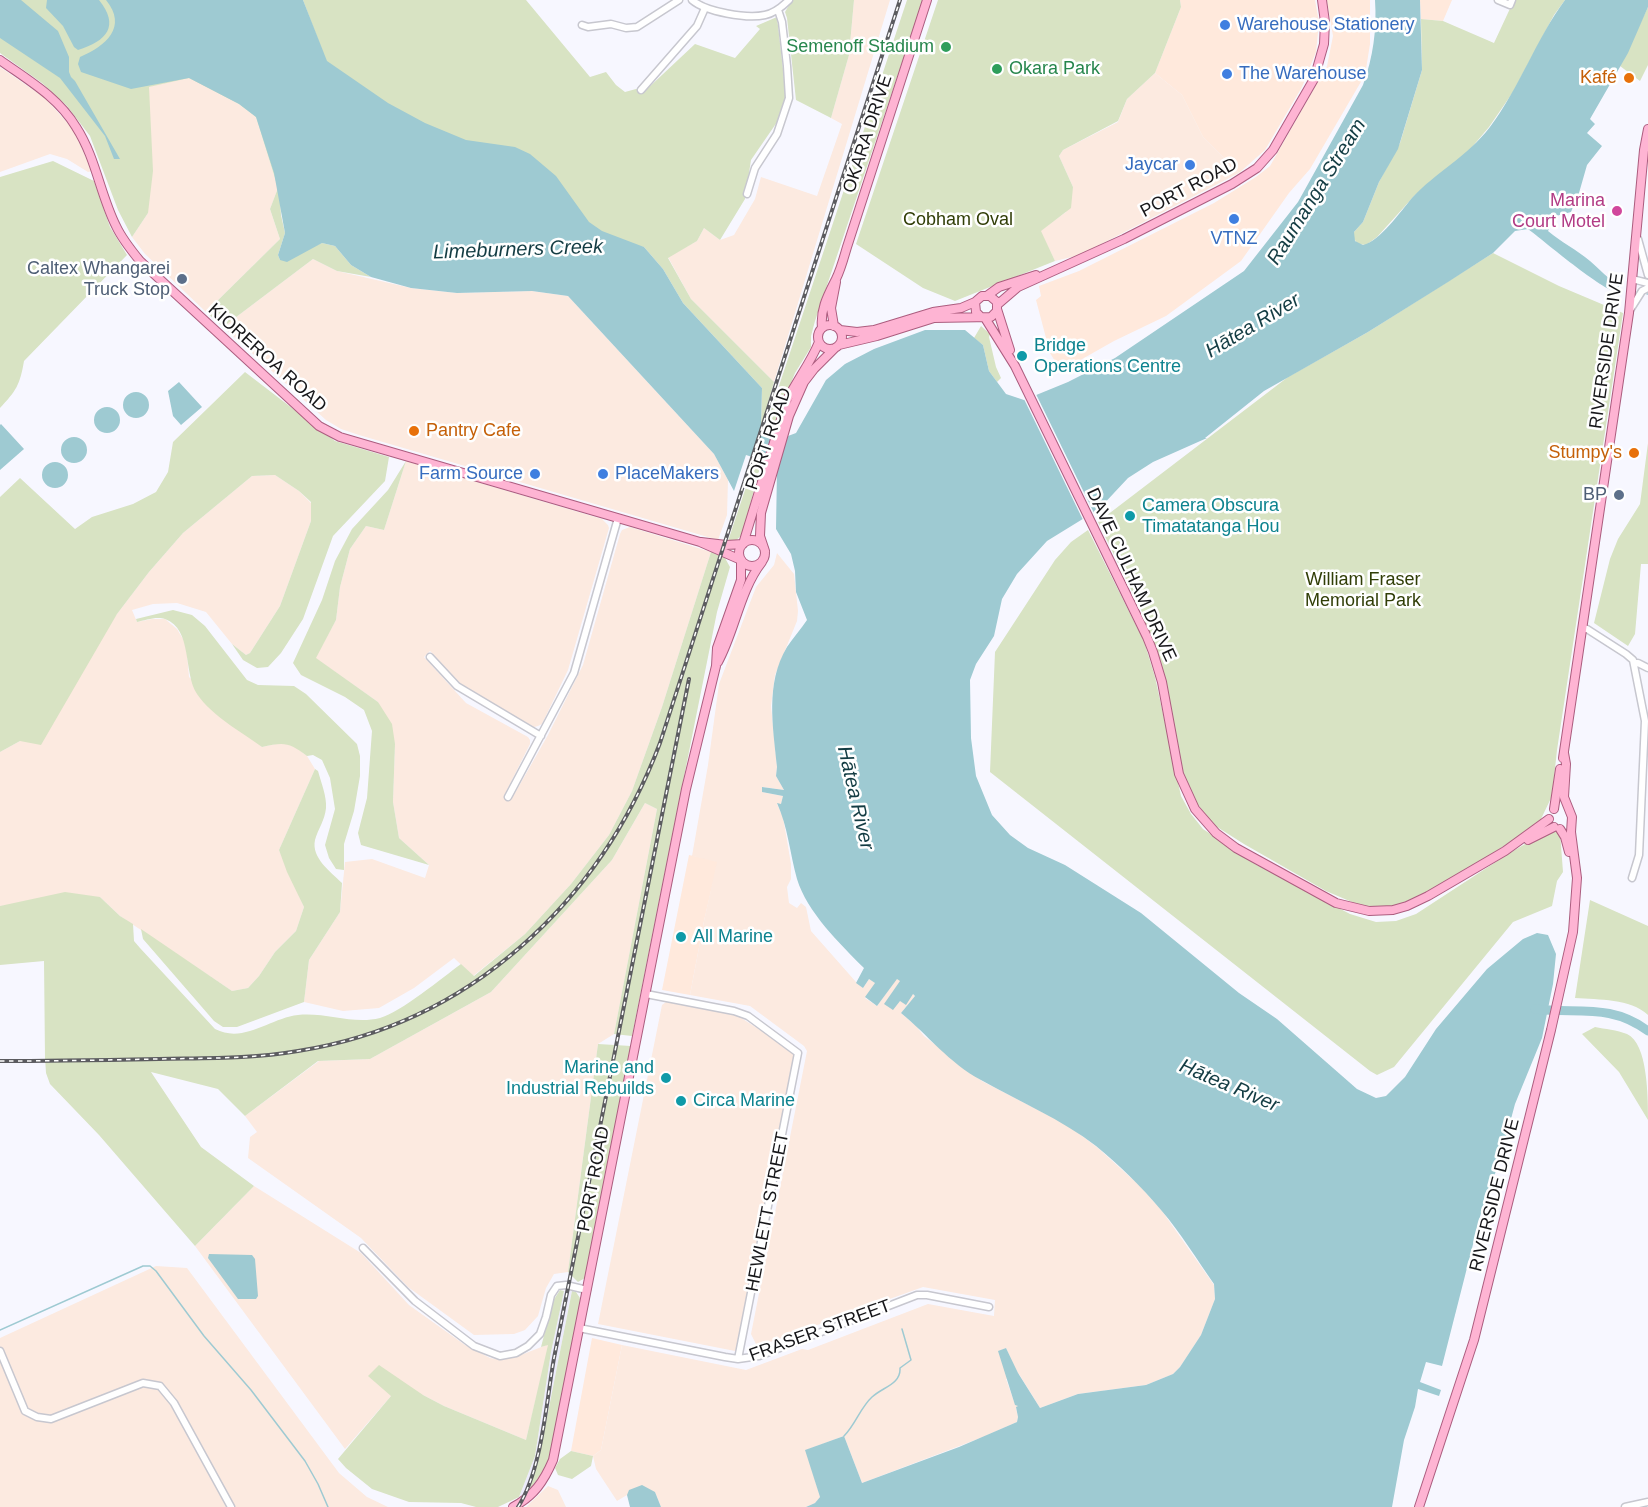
<!DOCTYPE html>
<meta charset="utf-8">
<style>
body{margin:0}
canvas{display:block;background:#f7f7ff}
</style>
<canvas width="1648" height="1507"></canvas>
<script>
const context = document.querySelector('canvas').getContext('2d');
context.lineJoin = 'round';
function fill(path, color) { context.fillStyle = color; context.fill(path, 'evenodd'); }
function strokePath(path, color, width, dash) { context.strokeStyle = color; context.lineWidth = width; context.lineCap = dash ? 'butt' : 'round'; context.setLineDash(dash || []); context.stroke(path); }
function write(font, color, halo, rows, align = 'center') {
  context.font = font + ' Arial,sans-serif'; context.lineWidth = 5; context.setLineDash([]); context.textBaseline = 'middle'; context.strokeStyle = halo; context.fillStyle = color; for (const [text, x, y, turn = 0] of rows) {
    context.save(); context.translate(x, y); context.rotate((+turn || 0) * Math.PI / 180); context.textAlign = isNaN(turn) ? turn : align; if (halo) context.strokeText(text, 0, 0); context.fillText(text, 0, 0); context.restore();
  }
}
fill(new Path2D(`
 M1180 0H1315L1319 22 1316 52 1302 87 1265 150 1239 173 1203 137 1182 95 1155 73 1181 7Z
 M1327 0H1370V44L1366 69 1362 80 1310 169 1289 193 1241 261 1166 316 1114 341 1061 371 1050 353 1036 300 1041 296 1039 286 1079 271 1214 203 1256 177 1270 166 1327 66 1333 36Z
 M1420 0H1452L1443 21 1421 19Z
 M689 855 718 861 704 921 690 995 662 990Z
 M592 1338 622 1345 601 1450 593 1456 571 1451Z`), '#ffe9dc');
fill(new Path2D(`
 M854 0H890L774 382 691 299 668 257 697 241 704 228 720 240 734 235 755 199 761 177 817 196 842 124 831 118 849 55Z
 M0 67 45 98 73 129 92 171 88 172 67 159 50 154 0 172Z
 M1155 73 1182 95 1203 137 1239 173 1080 255 1055 261 1040 231 1066 212 1073 187 1059 156 1063 150 1118 122 1127 99Z
 M189 77 239 104 256 117 278 188 270 209 280 239 206 312 145 254 132 237 148 213V87Z
 M313 259 337 271 411 288 457 293 532 291 568 296 714 454 728 480 727 515 718 540 359 435 341 429 326 420 223 327Z
 M406 461 602 519 608 525 609 528 568 670 542 724 538 726 534 727 475 694 460 683 430 651 424 657 466 703 528 737 530 740V744L504 796 511 800 548 735 583 665 620 534 622 530 630 527 711 552 662 707 632 791 609 835 571 884 525 934 473 976 454 958 414 988 379 1008 343 1011 304 1002 309 960 340 912 345 862 372 859 425 878 429 865 399 838 393 802 395 744 378 702 315 658 336 620 340 587 350 549 366 526 384 530Z
 M275 475 299 491 311 503V521L280 606 250 653 246 655 232 644 206 612 177 603 153 604 132 610 137 622 152 619H165L177 629 186 644 189 677 262 747 280 743 293 745 307 756 315 769 279 850 304 907 296 931 275 952 259 976 248 988 232 991 120 916 100 897 0 906V752L20 741 149 572 183 533 252 476Z
 M777 553 794 574 798 611 797 621 775 675 771 706 777 767 776 776 784 790 763 787 762 792 783 796 781 804H777L783 817 791 864V879L787 887 789 903 797 908 801 903 806 907 811 931 856 982 863 988 869 979 876 983 865 998 877 1006 897 978 901 981 891 994 905 1004 912 993 915 996 901 1013 916 1026 924 1036 982 1081 1069 1126 1098 1148 1140 1186 1162 1211 1214 1285 1215 1299 1201 1335 1180 1367 1173 1374 1146 1385 1078 1394 1040 1408 1019 1374H1018L1006 1348 999 1351 1008 1378 1006 1379 1015 1404H1017L1018 1407 1016 1408 1018 1417 1017 1422 983 1437 862 1483 844 1436 806 1450 820 1497 815 1503 806 1507H661L655 1492 627 1495 617 1501 596 1469 593 1456 601 1450 622 1345 746 1370 802 1349 808 1350 928 1304 994 1316 995 1300 923 1287 762 1345 756 1344 751 1334 807 1051 804 1046 750 1006 690 995 704 921 717 862 692 856 708 765 719 684 756 587 774 565Z
 M645 803 657 809 614 1034 598 1044 568 1272 554 1274 546 1288 538 1316 525 1330 514 1334 474 1335 408 1287 361 1238 248 1158 250 1137 257 1132 245 1116 319 1061 370 1059 491 992 612 860Z
 M666 1002 735 1014 793 1051 795 1056 738 1346 735 1351 598 1324 662 1005Z
 M254 1186 361 1253 409 1305 465 1345 490 1358 501 1360 521 1355 549 1344 526 1440 444 1406 423 1395 391 1396 345 1449 195 1246Z
 M156 1266 187 1268 339 1473 367 1497 388 1507H0V1338Z
 M548 1486 558 1490 566 1507H526Z`), '#fceae0');
fill(new Path2D(`
 M564 1291H572L539 1458 529 1490 519 1497 535 1456 551 1352Z`), '#ecebfb');
fill(new Path2D(`
 M0 0H266L281 215 285 233 278 255 280 260 322 243 335 246 351 265 371 277 337 271 313 259 223 327 206 312 280 239 270 209 278 188 256 117 239 104 189 78 149 87 153 171 148 213 132 237 118 210 90 136 67 106 42 83 0 53Z
 M303 0H526L590 77 606 72 616 85 625 92 636 89 646 90 695 44 735 58 760 29 756 26 777 17 786 95 784 112 751 160 745 199 720 240 704 228 697 241 668 258 691 299 774 382 761 426 762 388 683 303 663 269 644 247 381 207Z
 M792 0H854L849 55 831 118 796 100 787 18 785 12Z
 M907 0H923L815 321 811 336V347L795 373 772 430 765 428Z
 M938 0H1180L1181 7 1155 73 1127 99 1118 121 1063 150 1059 156 1073 187 1071 208 1041 231 1055 261 955 301 923 288 856 244Z
 M1514 0H1565L1554 15 1513 92 1489 127 1467 153 1415 195 1377 237 1366 245 1358 244 1354 239V232L1363 222 1379 182 1400 143 1422 70 1421 19 1443 21 1494 43Z
 M1648 7V65L1640 81 1620 66Z
 M53 161 94 181 110 227 127 255 24 361C20 385 16 391 0 408V177Z
 M1493 253 1559 286 1623 313 1557 750 1552 796 1541 819 1536 825 1412 906 1366 908 1326 891 1244 844 1214 825 1191 796 1184 776 1166 682 1156 647 1141 616 1143 614 1098 522 1288 377 1368 332Z
 M981 326 990 334 989 337 996 367 1001 378 997 382 989 371 983 345 974 338Z
 M245 372 335 441 389 457 385 481 333 536 303 619 281 653 268 667 257 668 243 660 232 644 246 655 250 653 280 606 311 521V502L299 491 275 475 252 476 183 533 149 572 117 614 41 745 20 741 0 752V497L20 478 75 529 92 517 133 504 156 492 168 472 173 442Z
 M1648 443V564H1641L1635 634 1628 646 1594 623 1610 559 1618 539 1640 504Z
 M756 457 762 460 742 535 734 542 727 544Z
 M406 461 384 530 366 526 350 549 340 587 336 620 316 658 378 702 392 724 395 744 393 802 399 838 429 865 361 845 358 833 367 798 372 731 364 710 345 697 301 675 293 663 322 600 335 561 352 529 388 490Z
 M1088 530 1144 641 1155 677 1181 796 1191 814 1203 829 1255 864 1350 914 1376 922 1396 921 1416 914 1508 854 1544 833 1554 830 1560 832 1563 872 1557 881 1552 906 1513 922 1394 1067 1377 1075 1370 1071 990 772 995 652 1055 560 1071 542Z
 M711 552 725 558 730 567 717 612 632 1036 614 1034 657 809 645 803 612 860 491 992 370 1059 318 1061 245 1116 218 1089 151 1072 201 1147 254 1186 195 1246 99 1135 50 1084 46 1073 45 1058 44 961 0 965V906L65 892 100 897 120 916 133 924 134 941 140 948 215 1029C244 1044 270 1018 298 1015 326 1012 353 1025 380 1018 401 1012 442 978 461 964L474 976 525 934 571 884 609 835 632 791 662 707Z
 M173 610 192 615 205 626 247 680 258 685 294 686 306 694 357 744 360 756V776L354 811 344 844V870L336 869 329 858 325 845 335 809 330 778 322 760 313 755 307 756C289 742 284 742 262 747 240 731 212 716 197 694 183 673 193 629 165 619 157 616 145 620 137 622L136 619Z
 M315 769 318 771C321 782 327 797 326 808 325 820 318 829 315 840 311 858 331 872 342 883L340 912 309 960 304 1002 237 1027H223L214 1021 143 939 141 929 232 991 248 988 259 976 275 952 296 931 304 907 287 872 279 850Z
 M1590 900 1648 926V1015C1630 998 1599 1000 1575 998Z
 M1595 1027C1605 1029 1617 1030 1627 1034 1648 1043 1648 1098 1648 1120L1619 1072 1582 1034Z
 M598 1044 631 1046 585 1278 578 1282 568 1272Z
 M560 1290 564 1291 551 1352 535 1456 519 1497 498 1507H476L461 1503 409 1502 372 1489 346 1468 338 1459 391 1396 368 1376 379 1365 423 1395 444 1406 526 1440 548 1345 541 1347 553 1301Z
 M572 1291 576 1292 580 1298 579 1311 551 1454 547 1467 529 1490 539 1458Z
 M571 1451 593 1456 591 1466 572 1479 558 1475 555 1468 560 1459Z`), '#d8e3c3');
fill(new Path2D(`
 M0 0H21L58 31 69 57V72L71 77 75 81 120 159H114L105 136 60 78 0 38Z
 M47 0H99C120 26 107 41 78 50L74 47 63 26 46 8Z
 M106 0H303L327 61 388 103 425 123 466 140 515 147 530 154 556 176 589 222 602 231 644 247 663 269 683 303 762 388 761 426 788 436 796 433 826 380 845 364 874 349 925 330H965L983 345 989 371 1006 394 1024 400 1068 382 1115 358 1244 271 1298 202 1363 85C1373 57 1377 30 1375 0H1420L1422 70 1398 149 1379 182 1363 222 1354 232 1355 241 1363 245C1380 241 1400 212 1412 198 1436 172 1467 157 1490 127 1520 87 1536 39 1565 0H1648V7L1628 53 1590 119 1595 124 1587 133 1602 146 1587 165 1579 193 1571 212 1556 216 1548 231C1561 242 1577 250 1590 261 1600 270 1608 278 1619 286L1618 292C1605 293 1543 240 1528 229L1515 231 1493 253 1448 282 1368 332 1264 391 1205 438H1207L1153 462 1128 478 1099 509 1047 541 1017 574 1002 599 994 636 976 664 970 680 971 738 976 776 992 815 1010 835 1028 848 1065 865 1141 913 1239 993 1277 1019 1357 1089 1376 1098 1386 1096 1405 1077 1436 1029 1487 969 1523 939 1537 933 1548 935 1556 954 1553 984 1542 1038 1515 1104 1500 1160 1482 1209 1442 1366 1426 1362 1420 1382 1441 1390 1439 1396 1418 1389 1415 1407 1404 1440 1392 1507H806L815 1503 820 1497 805 1450 844 1436 862 1483 959 1447 1017 1422 1018 1417 1016 1407 1018 1406 1015 1405 998 1351 1006 1348 1018 1373 1040 1408 1078 1394 1146 1385 1173 1374 1180 1367 1201 1335 1215 1299 1214 1284C1197 1260 1181 1233 1161 1210 1142 1187 1119 1165 1096 1146 1061 1119 1020 1102 981 1080 949 1063 928 1035 901 1013L915 996 913 994 906 1005 900 1001 893 1010 884 1004 900 981 897 979 877 1006 865 997 875 983 869 979 863 988 856 983 864 968C840 944 807 912 797 879 790 854 788 827 777 803L781 804 783 796 762 792V787L784 790 776 776 777 767C773 726 765 684 787 647 793 638 801 629 807 620L796 592 795 571 791 554 776 529 777 469 762 460 746 455 734 491 714 454 568 296 532 291 457 293 411 288 371 277 351 265 335 246 322 243 287 262 280 260 278 255 285 233 274 173 256 117 239 104 189 78 131 89 81 72 78 64 80 57C106 46 128 27 106 0Z
 M179 382 202 407 181 425 173 416 168 391Z
 M123 405a13 13 0 1 1 26 0a13 13 0 1 1-26 0Z
 M94 420a13 13 0 1 1 26 0a13 13 0 1 1-26 0Z
 M1 424 24 449 0 470V425Z
 M61 450a13 13 0 1 1 26 0a13 13 0 1 1-26 0Z
 M42 475a13 13 0 1 1 26 0a13 13 0 1 1-26 0Z
 M209 1254 252 1255 255 1259 258 1296 256 1299H238L208 1258Z
 M642 1485 655 1492 661 1507H630L627 1495 629 1490Z`), '#9ecad2');
fill(new Path2D(`
 M1035 392 1095 515 1084 522 1023 397Z`), '#f7f7ff');
strokePath(new Path2D(`
 M1647 294H1648
 M0 1330 143 1266H150L156 1271 204 1336 251 1390 305 1461 318 1484 328 1507
 M844 1436C856 1424 860 1408 872 1397 883 1387 901 1384 900 1368L911 1360 902 1329`), '#9ecad2', 1.5);
strokePath(new Path2D(`
 M1535 1009C1577 1014 1611 1003 1648 1031`), '#9ecad2', 9);
const minor = new Path2D(`
 M692 0C706 12 747 19 765 15 775 13 782 7 789 0
 M1498 0 1510 5 1512 0
 M582 25 588 27 611 24 626 28 637 27 679 0
 M641 90 697 26 705 8
 M747 194 755 168 777 134 789 98 787 66 782 22 778 10
 M1638 239 1648 275
 M1632 279 1648 283
 M1630 310 1642 291 1648 288
 M1583 628 1587 629 1626 654 1633 660 1645 721 1639 855 1632 878
 M430 657 457 686 541 736
 M1634 663H1638L1648 668
 M508 797 574 673 618 518
 M646 994 734 1011 748 1016 798 1053 738 1359
 M363 1248 415 1301 474 1346 500 1356 516 1353 528 1346 540 1334 546 1317 551 1295 557 1286 566 1285 587 1290
 M579 1328 725 1357 738 1359 759 1356 917 1295H927L989 1307
 M0 1351 25 1411 37 1417 51 1419 143 1383 160 1386 174 1403 231 1507
 M1625 1507 1648 1502`);
const major = new Path2D(`
 M0 60C28 80 58 97 76 127 96 158 100 194 116 226 122 239 131 250 140 261L319 426 340 437 700 542 741 560V580L717 648 716 666 686 789 553 1460C544 1481 534 1496 513 1507
 M988 295 999 287 1036 275
 M997 305 1018 287 1124 239 1232 184 1257 168 1273 150 1314 79 1324 44 1325 22 1322 0
 M997 309 1010 350
 M985 318 1015 366 1147 637 1153 652 1162 682 1179 774 1195 809 1216 833 1236 848 1336 903 1369 911 1393 910 1407 906 1428 896 1505 851 1549 819
 M818 337a12 12 0 1 1 24 0a12 12 0 1 1-24 0Z
 M834 326 831 308 836 282
 M822 328C820 309 828 295 836 279 841 269 844 257 847 247L927 0
 M840 330 857 332 874 330 933 312 961 308 975 302
 M839 345 877 336 934 318 991 317 997 311V302L990 296H982L975 302 976 312 981 317
 M739 553a13 13 0 1 1 26 0a13 13 0 1 1-26 0Z
 M701 542 726 545 743 544 787 400C797 380 811 362 819 342
 M765 551 760 536 761 513 789 416 804 382 814 369 835 348
 M718 662C735 631 740 590 762 562
 M1563 758 1629 313 1644 150 1648 129
 M1554 809 1560 769
 M1560 829 1565 837 1569 852
 M1528 840 1554 827
 M1419 1507 1474 1340 1551 1030 1573 932 1577 878 1571 832 1572 817 1564 797 1566 764 1564 753`);
strokePath(minor, '#c7c7cf', 9);
strokePath(major, '#ac5d7f', 10);
strokePath(minor, '#fff', 6);
strokePath(major, '#feb4d3', 8);
const rail = new Path2D(`
 M0 1061C53 1061 106 1060 159 1059 206 1058 252 1059 298 1051 470 1024 600 902 660 743L900 0
 M518 1507C542 1470 546 1403 554 1358L689 679`);
strokePath(rail, '#5c5c60', 4);
strokePath(rail, '#fff', 1.5, [4.5]);
for (const [x, y, r, color] of [
 [1225,25,6,"#3f7fe0"],
 [946,47,6,"#2e9e5b"],
 [997,69,6,"#2e9e5b"],
 [1227,74,6,"#3f7fe0"],
 [1629,78,6,"#e8710a"],
 [1190,165,6,"#3f7fe0"],
 [1617,211,6,"#d1479c"],
 [1234,219,6,"#3f7fe0"],
 [182,279,6,"#5c6f8a"],
 [1022,356,6,"#0f9aa8"],
 [414,431,6,"#e8710a"],
 [1634,453,6,"#e8710a"],
 [535,474,6,"#3f7fe0"],
 [603,474,6,"#3f7fe0"],
 [1619,495,6,"#5c6f8a"],
 [1130,516,6,"#0f9aa8"],
 [681,937,6,"#0f9aa8"],
 [666,1078,6,"#0f9aa8"],
 [681,1101,6,"#0f9aa8"]
]) { const dot = new Path2D(); dot.arc(x, y, r, 0, 2 * Math.PI); context.fillStyle = color; context.fill(dot); strokePath(dot, '#fff', 2); }
write('18px', '#366cbe', '#fff', [
 ["Warehouse Stationery",1237,25],
 ["The Warehouse",1239,74],
 ["Jaycar",1178,165,"right"],
 ["VTNZ",1234,239,"center"],
 ["Farm Source",523,474,"right"],
 ["PlaceMakers",615,474]
], 'left');
write('18px', '#27864d', '#fff', [
 ["Semenoff Stadium",934,47],
 ["Okara Park",1009,69,"left"]
], 'right');
write('18px', '#c56008', '#fff', [
 ["Kafé",1617,78],
 ["Pantry Cafe",426,431,"left"],
 ["Stumpy's",1622,453]
], 'right');
write('18px', '#17171a', '#fff', [
 ["OKARA DRIVE",868,134,-72],
 ["PORT ROAD",1189,188,-28],
 ["RIVERSIDE DRIVE",1607,351,-82],
 ["KIOREROA ROAD",267,358,42],
 ["PORT ROAD",769,439,-71],
 ["DAVE CULHAM DRIVE",1131,575,65],
 ["PORT ROAD",594,1179,-79],
 ["RIVERSIDE DRIVE",1495,1195,-76],
 ["HEWLETT STREET",768,1212,-79],
 ["FRASER STREET",820,1331,-20]
]);
write('18px', '#b23c85', '#fff', [
 ["Marina",1605,201],
 ["Court Motel",1605,222]
], 'right');
write('18px', '#313e07', '#fff', [
 ["Cobham Oval",958,220],
 ["William Fraser",1363,580],
 ["Memorial Park",1363,601]
]);
write('18px', '#4e5e75', '#fff', [
 ["Caltex Whangarei",170,269],
 ["Truck Stop",170,290],
 ["BP",1607,495]
], 'right');
write('18px', '#0d838f', '#fff', [
 ["Bridge",1034,346],
 ["Operations Centre",1034,367],
 ["Camera Obscura",1142,506],
 ["Timatatanga Hou",1142,527],
 ["All Marine",693,937],
 ["Marine and",654,1068,"right"],
 ["Industrial Rebuilds",654,1089,"right"],
 ["Circa Marine",693,1101]
], 'left');
write('italic 20px', '#133c43', '#fff', [
 ["Raumanga Stream",1317,192,-58],
 ["Limeburners Creek",518,250,-2],
 ["Hātea River",1253,326,-31],
 ["Hātea River",855,798,77],
 ["Hātea River",1229,1086,23]
]);
</script>
